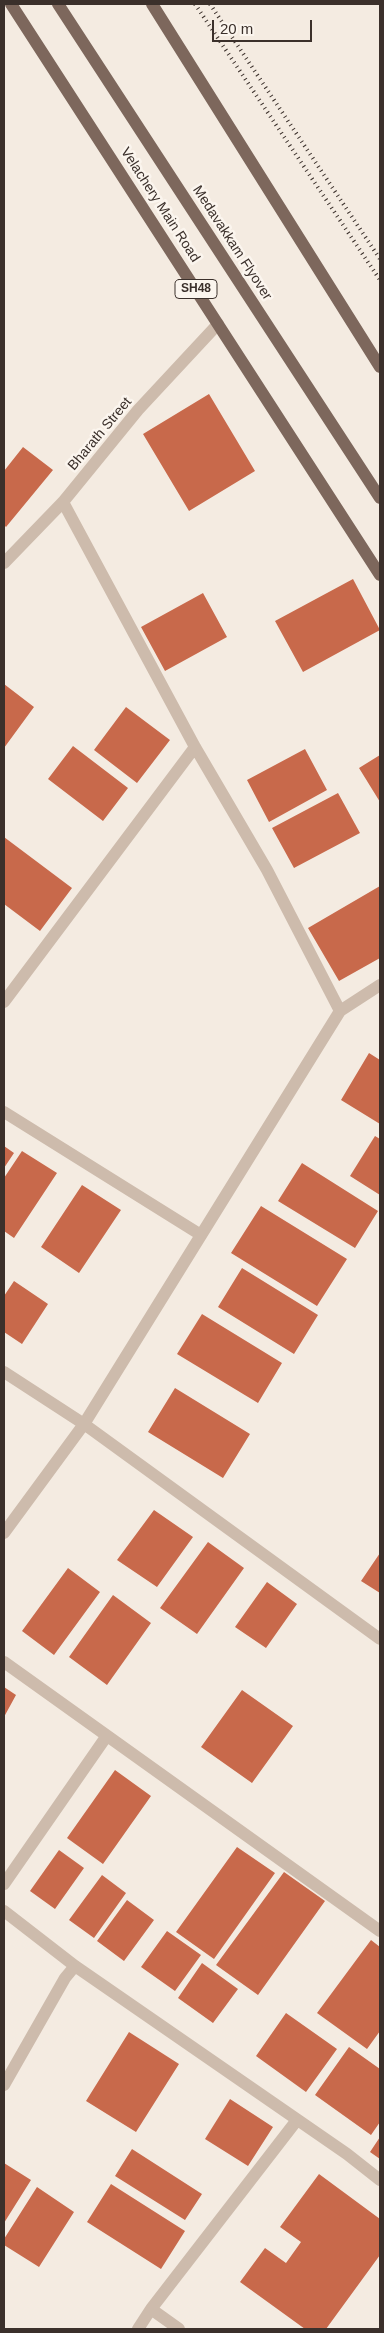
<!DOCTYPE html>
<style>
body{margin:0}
#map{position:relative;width:384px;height:2333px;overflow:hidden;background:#f4ebe1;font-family:Arial,sans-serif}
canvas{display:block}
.frame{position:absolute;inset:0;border:5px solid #3b302b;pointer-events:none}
.scale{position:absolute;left:212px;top:20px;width:100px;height:22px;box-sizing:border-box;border:2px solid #3b302b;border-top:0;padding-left:6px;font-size:15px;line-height:18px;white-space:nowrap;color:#3b302b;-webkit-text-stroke:4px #fbf5ee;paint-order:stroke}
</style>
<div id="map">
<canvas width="384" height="2333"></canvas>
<div class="frame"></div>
<div class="scale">20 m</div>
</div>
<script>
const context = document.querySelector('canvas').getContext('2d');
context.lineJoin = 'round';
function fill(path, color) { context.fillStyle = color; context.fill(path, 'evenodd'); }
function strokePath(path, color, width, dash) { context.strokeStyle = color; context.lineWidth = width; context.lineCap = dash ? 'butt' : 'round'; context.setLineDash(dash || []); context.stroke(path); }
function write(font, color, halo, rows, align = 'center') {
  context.font = font + ' Arial,sans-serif'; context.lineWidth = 5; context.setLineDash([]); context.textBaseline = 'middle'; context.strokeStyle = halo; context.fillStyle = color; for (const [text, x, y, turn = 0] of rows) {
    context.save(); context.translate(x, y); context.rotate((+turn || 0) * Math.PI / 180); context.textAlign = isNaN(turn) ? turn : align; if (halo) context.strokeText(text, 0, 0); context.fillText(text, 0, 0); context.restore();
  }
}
fill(new Path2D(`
 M209 394 255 471 189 511 143 434Z
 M23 447 53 470 6 527 4 525V471Z
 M353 579 380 630 303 672 275 621Z
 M203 593 227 637 165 671 141 627Z
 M4 684 34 707 4 748Z
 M126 707 170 740 137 783 94 750Z
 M73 746 128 788 103 821 48 779Z
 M305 749 327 790 269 822 247 780Z
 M380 755V802L359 768Z
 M338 793 360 833 294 868 272 828Z
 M4 837 72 888 40 931 4 904Z
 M380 886V958L339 981 308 928Z
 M369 1053 380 1060V1124L341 1100Z
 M375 1136 380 1139V1195L350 1176Z
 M4 1146 14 1153 4 1168Z
 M22 1151 57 1173 14 1238 4 1231V1178Z
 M302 1163 378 1211 355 1248 278 1201Z
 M82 1185 121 1210 79 1273 41 1247Z
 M261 1206 347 1259 317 1306 231 1253Z
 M242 1268 318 1315 294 1354 218 1307Z
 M14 1281 48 1304 22 1344 4 1332V1296Z
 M202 1314 282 1363 258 1403 177 1354Z
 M175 1388 250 1434 223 1478 148 1432Z
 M154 1510 193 1537 157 1587 117 1560Z
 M208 1542 244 1568 197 1634 160 1608Z
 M380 1553V1593L361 1581Z
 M68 1568 100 1592 54 1655 22 1631Z
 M267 1582 297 1604 266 1648 235 1627Z
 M113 1595 151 1623 107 1685 69 1657Z
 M4 1687 16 1695 4 1717Z
 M242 1690 293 1726 252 1783 201 1747Z
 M115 1770 151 1796 103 1864 67 1838Z
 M237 1847 275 1873 214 1959 176 1932Z
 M59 1850 84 1868 55 1909 30 1891Z
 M284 1872 325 1901 258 1995 216 1965Z
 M102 1875 126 1893 94 1938 69 1920Z
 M127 1900 154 1920 124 1961 97 1941Z
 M167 1931 201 1955 175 1991 141 1967Z
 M371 1940 380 1947V2031L367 2049 317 2013Z
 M202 1963 238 1989 213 2023 178 1998Z
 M286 2013 337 2049 306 2092 256 2056Z
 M129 2032 179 2064 136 2132 86 2101Z
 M349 2047 380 2069V2122L371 2135 315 2095Z
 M230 2099 273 2127 248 2166 205 2139Z
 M380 2137V2159L370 2152Z
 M132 2149 202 2194 185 2220 115 2176Z
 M4 2163 31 2180 4 2223Z
 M319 2174 380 2219V2255L326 2329H305L240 2282 265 2248 286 2263 301 2242 280 2227Z
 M111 2184 185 2231 161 2269 87 2222Z
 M37 2187 74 2212 39 2267 4 2245V2239Z`), '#c8694b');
strokePath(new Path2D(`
 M63 502 195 747 267 870 340 1011
 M4 563 63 502 138 410 218 324
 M4 1002 195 747
 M4 1112 201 1235
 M4 1372 84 1424 380 1639
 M4 1533 84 1424 340 1011 380 985
 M4 1662 380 1931
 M4 1884 106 1737
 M4 1911 75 1966 347 2154 380 2180
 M4 2085 65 1978 75 1966
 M151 2309 179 2329
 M138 2329 151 2309 297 2120`), '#cdbbac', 12);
strokePath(new Path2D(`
 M11 4 380 575
 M58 4 380 498
 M152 4 380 367`), '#7d675c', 12);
strokePath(new Path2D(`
 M195 4 380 280
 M210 4 380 259`), '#3b302b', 4, [1, 4]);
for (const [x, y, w] of [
 [196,289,42]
]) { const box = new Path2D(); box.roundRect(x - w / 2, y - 9.5, w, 19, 4); context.fillStyle = '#fbf5ee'; context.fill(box); strokePath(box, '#3b302b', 1); }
write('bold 12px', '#3b302b', null, [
 ["SH48",196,289]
]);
write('14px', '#3b302b', '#fbf5ee', [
 ["Velachery Main Road",160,205,57],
 ["Medavakkam Flyover",232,243,57],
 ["Bharath Street",100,434,-50]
]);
</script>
